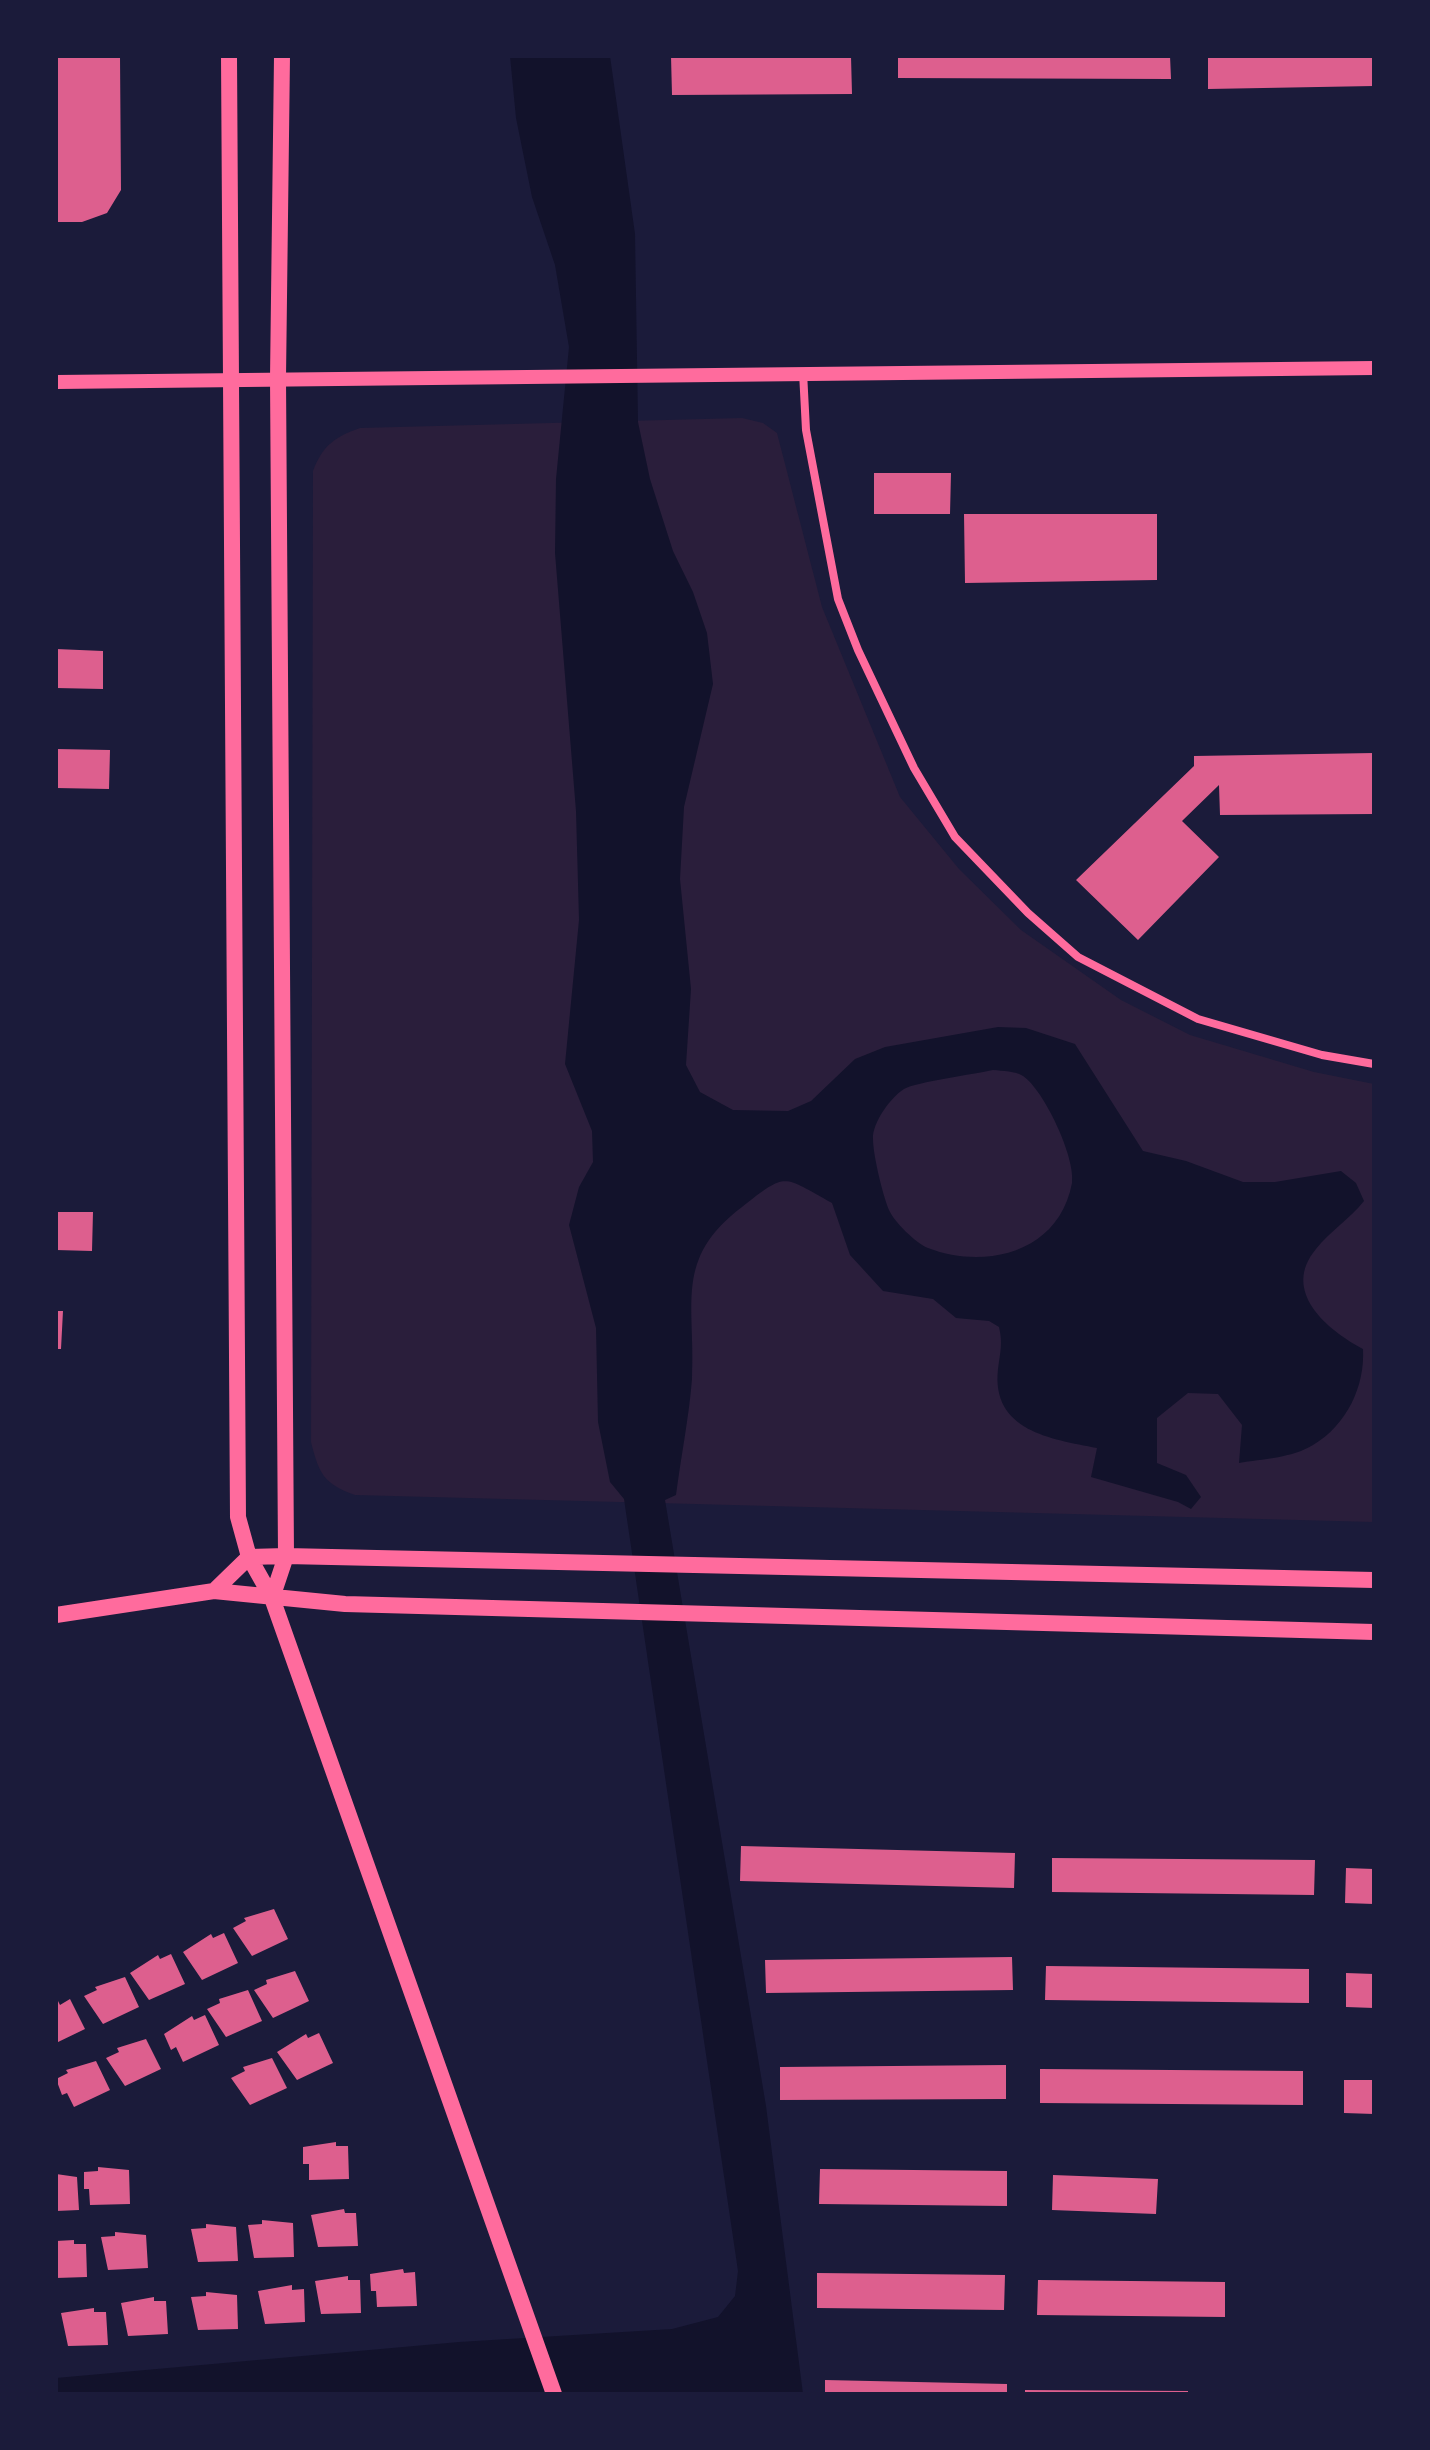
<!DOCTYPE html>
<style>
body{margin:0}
#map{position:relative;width:1430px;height:2450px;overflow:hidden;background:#1b1b3a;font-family:Figtree,sans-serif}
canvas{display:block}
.frame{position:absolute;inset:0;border:58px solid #1b1b3a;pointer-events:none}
</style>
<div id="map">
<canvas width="1430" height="2450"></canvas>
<div class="frame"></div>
</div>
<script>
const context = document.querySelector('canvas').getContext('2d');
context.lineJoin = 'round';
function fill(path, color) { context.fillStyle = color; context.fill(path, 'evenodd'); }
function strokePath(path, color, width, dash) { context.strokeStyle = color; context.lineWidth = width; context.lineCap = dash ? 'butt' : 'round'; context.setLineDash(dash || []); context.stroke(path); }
fill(new Path2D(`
 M742 418 763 423 777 433 822 607 900 797 959 869 1021 930 1121 1000 1190 1035 1314 1072 1374 1084V1522L355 1495C324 1484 319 1474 311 1442L313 471C323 445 335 437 360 428Z`), '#2a1e3b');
fill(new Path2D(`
 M510 56H610L635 234 638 422 650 479 673 551 693 592 707 633 713 684 684 807 680 879 691 989 686 1065 700 1092 733 1110 788 1111 811 1101 855 1059 885 1047 998 1027 1026 1028 1075 1044 1143 1151 1186 1161 1243 1182H1275L1341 1171 1356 1183 1364 1201C1350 1219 1330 1231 1316 1249 1281 1291 1326 1329 1363 1349 1365 1386 1347 1425 1313 1445 1292 1458 1262 1459 1239 1463L1242 1425 1218 1394 1188 1393 1157 1418V1463L1186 1475 1201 1497 1191 1509 1178 1502 1091 1477 1097 1448C1051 1439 991 1431 998 1369 1000 1352 1003 1344 999 1327L989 1321 956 1318 933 1299 883 1291 850 1255 832 1203C782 1176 788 1171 742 1207 673 1259 696 1304 692 1379 689 1417 681 1456 676 1495L665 1500 766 2106 803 2394H56V2378L459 2342 672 2329 718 2317 735 2296 738 2271 624 1499 610 1482 598 1422 596 1328 569 1225 579 1187 593 1162 592 1131 565 1064 579 920 576 811 555 553 556 479 569 347 555 265 532 197 516 118ZM993 1070C1003 1071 1015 1071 1023 1076 1044 1090 1076 1158 1072 1183 1059 1253 985 1270 928 1248 916 1243 894 1222 889 1210 883 1196 873 1155 873 1139 872 1123 891 1097 904 1089 916 1082 975 1074 993 1070Z`), '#12122b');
fill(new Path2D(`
 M56 56H120L121 190 107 213 82 222H56Z
 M671 56H851L852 94 672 95Z
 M898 56H1170L1171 79 898 78Z
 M1208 56H1374V86L1208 89Z
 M874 473H951L950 514H874Z
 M964 514H1157V580L965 583Z
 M56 649 103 651V689L56 688Z
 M56 749 110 750 109 789 56 788Z
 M1374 753V814L1220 815 1219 785 1182 821 1219 857 1138 940 1076 880 1194 766V756Z
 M56 1212H93L92 1251 56 1250Z
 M56 1311H63L61 1349H56Z
 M741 1846 1015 1853 1014 1888 740 1881Z
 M1052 1858 1315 1860 1314 1895 1052 1892Z
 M1346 1868 1374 1869V1904L1345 1903Z
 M274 1909 288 1939 252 1956 233 1928 246 1921 244 1918Z
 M224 1933 238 1963 202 1980 183 1952 211 1934 213 1938Z
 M171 1954 185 1984 149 2000 130 1973 158 1955 160 1959Z
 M1012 1957 1013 1990 766 1993 765 1960Z
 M1046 1966 1309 1969V2003L1045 2000Z
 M295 1971 309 2001 273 2018 254 1990 267 1984 266 1980Z
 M1346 1973 1374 1974V2008L1346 2007Z
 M125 1977 139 2007 103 2024 84 1996 97 1990 95 1987Z
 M248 1990 262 2021 226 2037 207 2009 220 2003 219 1999Z
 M56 1997 60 2005 70 1999 85 2029 56 2043Z
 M205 2015 219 2045 183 2062 176 2047 171 2050 164 2034 192 2016 194 2020Z
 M319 2033 333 2063 297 2080 277 2052 306 2034 308 2038Z
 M146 2039 161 2069 125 2086 106 2058 119 2052 117 2048Z
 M272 2058 287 2088 250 2105 231 2078 245 2071 243 2067Z
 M96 2061 110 2090 74 2107 67 2093 62 2095 56 2079 68 2073 66 2070Z
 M1006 2065V2099L780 2100V2067Z
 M1040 2069 1303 2071V2105L1040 2103Z
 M1344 2080H1374V2114L1344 2113Z
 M336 2142V2146H348L349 2179 309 2180V2164H303V2147Z
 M98 2167 129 2170 130 2204 90 2205 89 2189H84V2172L98 2171Z
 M820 2169 1007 2171V2206L819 2204Z
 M56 2174 77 2177 79 2210 56 2211Z
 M1053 2175 1158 2179 1156 2214 1052 2210Z
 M344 2209 345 2213H356L358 2246 318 2247 311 2215Z
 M262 2220 293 2223 294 2257 254 2258 248 2225 262 2224Z
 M206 2224 236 2227 238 2261 198 2262 191 2229 206 2228Z
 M115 2232 146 2235 148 2268 108 2270 101 2237 115 2236Z
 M74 2240V2244H86L87 2277 56 2278V2241Z
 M403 2269 404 2273 415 2272 417 2306 377 2307 376 2291H371L370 2274Z
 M817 2273 1005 2275 1004 2310 817 2308Z
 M348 2276V2280H360L361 2313 321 2314 315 2281Z
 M1038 2280 1225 2282V2317L1037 2315Z
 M292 2285V2290L304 2289 305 2322 265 2324 258 2291Z
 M206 2292 237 2295 238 2329 198 2330 191 2297 206 2296Z
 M154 2297V2301H166L168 2334 128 2336 121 2303Z
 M94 2308V2312H106L108 2345 68 2346 61 2313Z
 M825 2380 1007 2384V2394H825Z
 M1025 2390 1188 2391V2394H1025Z`), '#dd5f8e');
strokePath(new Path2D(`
 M803 372 806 430 838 599 858 650 914 768 955 837 1028 913 1078 957 1198 1019 1322 1055 1374 1064`), '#ff6b9d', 8);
strokePath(new Path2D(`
 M56 382 1374 368`), '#ff6b9d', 14);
strokePath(new Path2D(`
 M229 56 238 1517 249 1557 272 1598 554 2394
 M214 1591 249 1557 286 1556 1374 1580
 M272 1598 286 1556 278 378 282 56
 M56 1615 214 1591 345 1604 1374 1632`), '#ff6b9d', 16);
</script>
